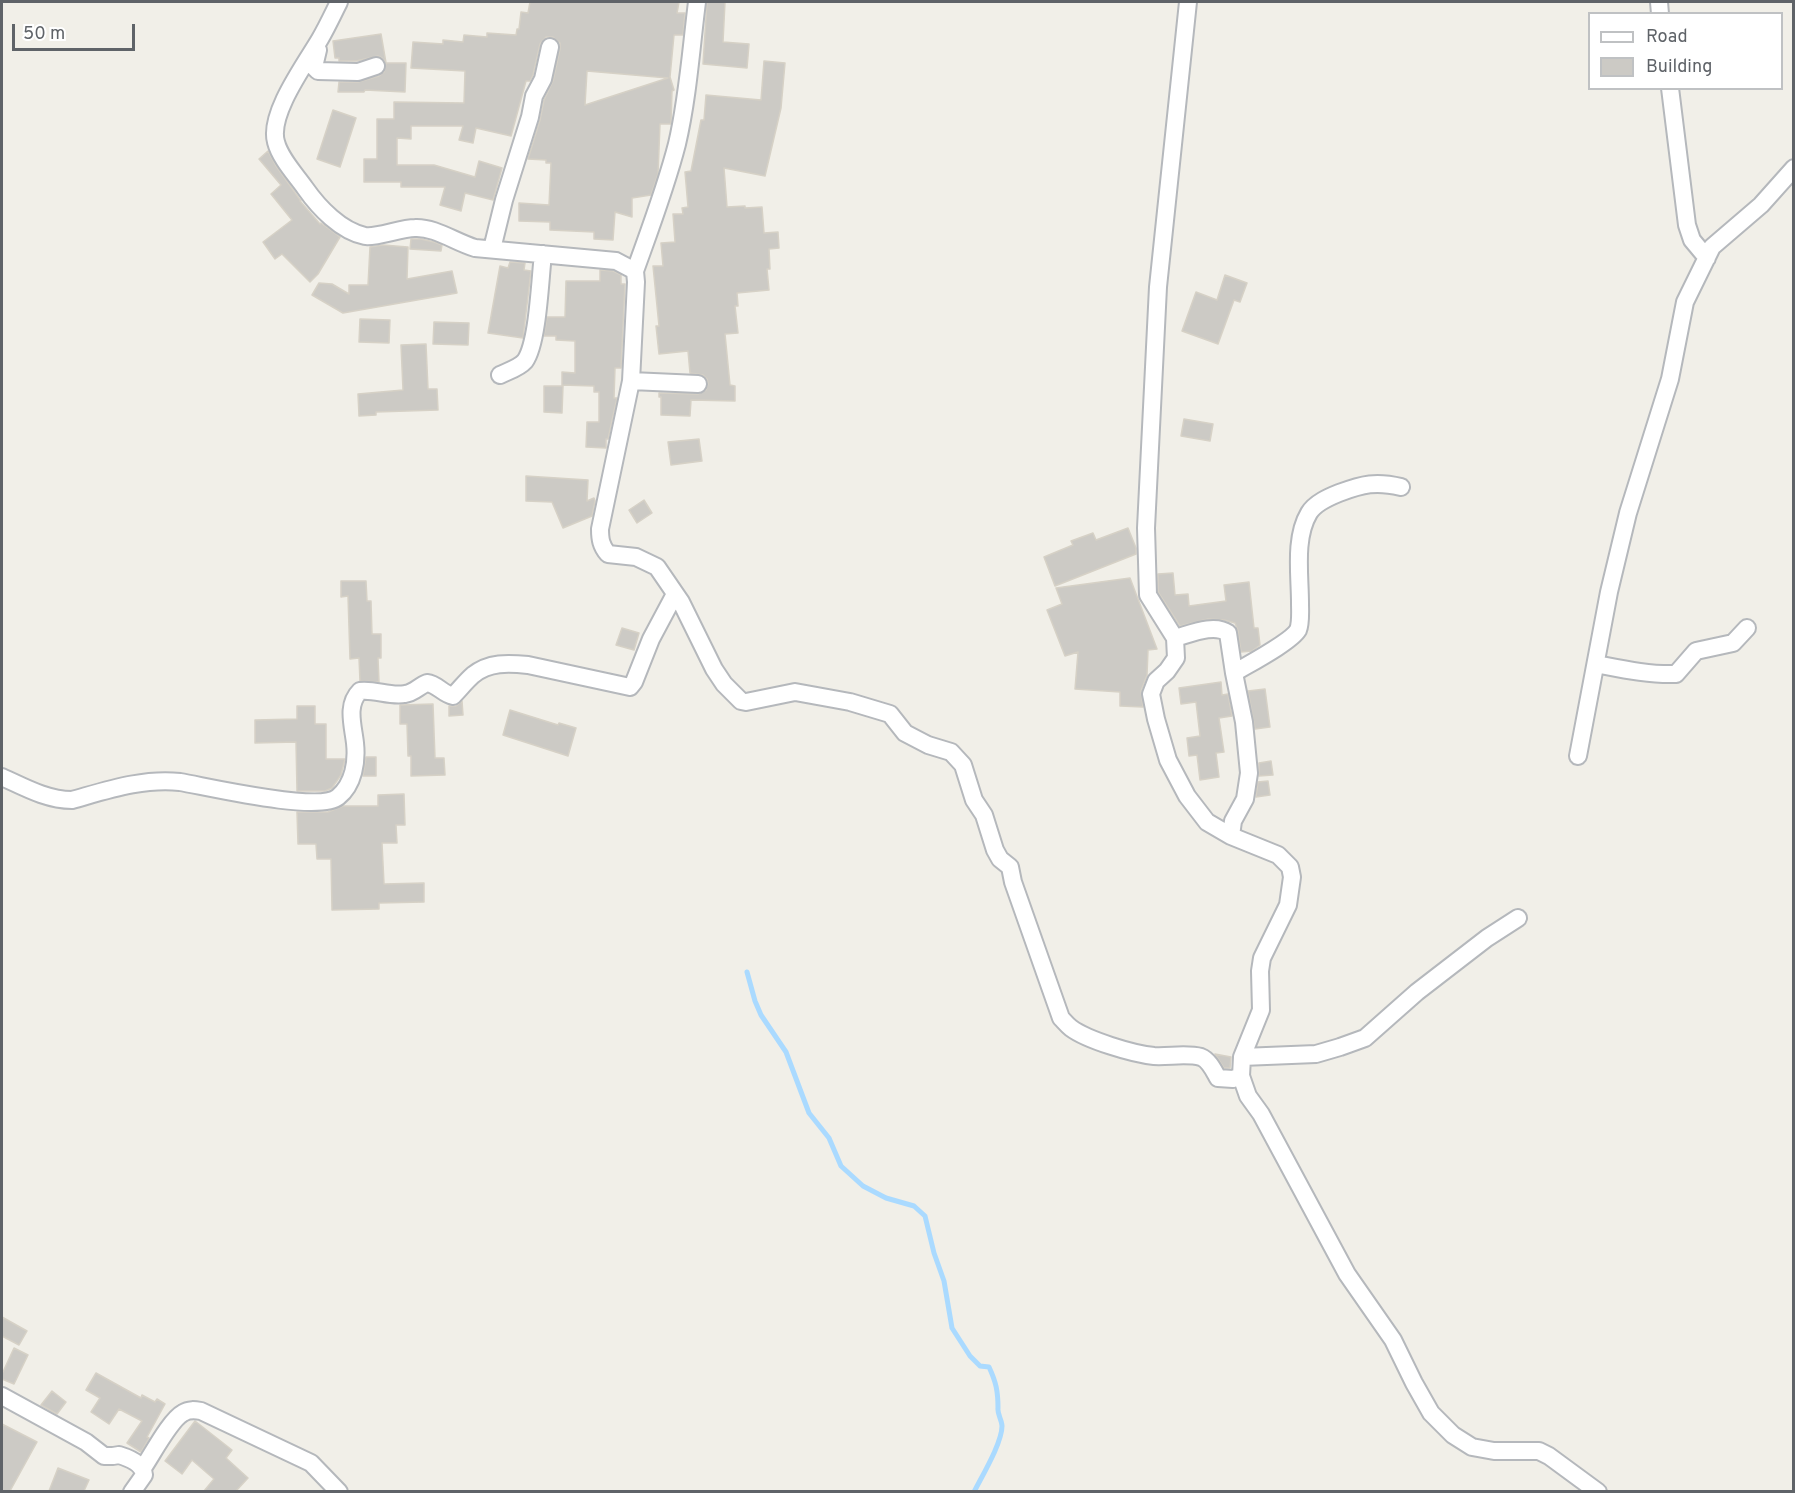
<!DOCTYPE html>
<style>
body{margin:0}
#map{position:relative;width:1795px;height:1493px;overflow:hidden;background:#f1efe8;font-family:Overpass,sans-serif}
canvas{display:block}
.frame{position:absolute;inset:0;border:3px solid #5f6368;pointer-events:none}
.legend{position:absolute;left:1588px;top:12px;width:195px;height:78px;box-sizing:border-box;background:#fff;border:2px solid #bfc1c3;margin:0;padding:8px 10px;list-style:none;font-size:18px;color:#5f6368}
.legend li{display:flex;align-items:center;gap:12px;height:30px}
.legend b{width:30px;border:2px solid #bfc1c3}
.scale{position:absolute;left:12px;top:24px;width:123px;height:27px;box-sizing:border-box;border:3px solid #5f6368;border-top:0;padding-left:8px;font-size:18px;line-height:21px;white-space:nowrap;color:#5f6368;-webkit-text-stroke:4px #fff;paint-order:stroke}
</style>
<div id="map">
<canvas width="1795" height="1493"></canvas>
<div class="frame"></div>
<ul class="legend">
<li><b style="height:8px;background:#fff"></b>Road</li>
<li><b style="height:16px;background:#cccac5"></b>Building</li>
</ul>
<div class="scale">50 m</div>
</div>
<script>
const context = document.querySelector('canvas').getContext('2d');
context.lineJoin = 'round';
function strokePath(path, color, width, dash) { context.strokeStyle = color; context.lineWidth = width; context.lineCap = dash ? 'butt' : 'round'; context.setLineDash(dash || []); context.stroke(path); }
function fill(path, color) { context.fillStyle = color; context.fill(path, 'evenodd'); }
strokePath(new Path2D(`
 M747 972 755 1001 761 1015 786 1052 809 1113 829 1138 841 1166 863 1186 886 1198 914 1206 925 1216 934 1253 944 1281 952 1328 970 1356 980 1366 989 1367C996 1382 998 1391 998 1408 997 1414 1002 1420 1002 1426 1002 1443 982 1476 974 1492`), '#aadaff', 5);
const building = new Path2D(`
 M530 2H679L677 13H685L683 35H674L670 77 674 90 672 91 671 124H660L658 174 651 195 632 198V217L615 212 613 240 594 239V232L550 230V222L519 221V203L549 205 551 163H546V160L528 159 540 120 544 100 553 81 560 49V43L553 37H546L540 44 533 75 530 81H526L511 136 476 128 473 143 459 140 463 126H411V139L397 138V165H434L475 177 479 161 502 168 493 200 465 193 461 211 440 205 445 187H401V182H364V159H377V119H394V102L464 103 465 71 411 68 413 42 443 44V40L463 42 464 35 487 37V33L516 35 517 29H519L521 12 528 13ZM587 71 668 78 585 105Z
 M707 2H725L723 42 749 44 747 68 703 64Z
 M381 34 386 63 382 58 378 56 356 61H339V58H335L333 41Z
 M764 61 785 63 781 108 765 176 724 168 727 207 745 206V208L762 207 764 233 778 232 779 248 769 249 770 269H767L769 290 737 293 738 306H735L738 333 725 334 730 385 735 386V401L691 400 690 416 661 415V397H659V393L698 394 706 390 708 384 707 379 703 375 690 373 688 351 659 354 656 326H659L653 266H663L661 243 675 242 673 214H683L682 208 688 207 685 172 691 171 701 120H704L706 95 761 100Z
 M386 63H406L405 92 365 90 364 92H338L339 82H358L379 76 384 72Z
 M333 110 356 118 340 167 317 159Z
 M268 151 276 166 301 201H300L320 224 321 223 340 237 318 274 310 282 282 254 275 259 263 242 292 220 271 194 281 185 259 159Z
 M411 239H421L434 242 442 245 441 251 410 249Z
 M383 245 408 247 407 279 452 271 457 293 343 313 312 295 319 283 332 284 349 294V285H368L370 247Z
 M510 262 525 263 524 270 531 271 523 338 488 333 500 266 508 268Z
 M600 270 613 271 621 275V284H625L621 368H615L614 398H617L608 439H606V448L586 447 587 422H599V392H594V386L562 385V372L575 373V341L556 340V336H544L547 317H565L566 281H600Z
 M1225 275 1247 283 1240 302 1234 300 1218 344 1182 331 1196 292 1217 300Z
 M360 319 390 320 389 343 359 342Z
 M434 322 469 323 468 345 433 344Z
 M426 344 428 389H437L438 410 376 412V415L359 416 358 394 403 390 401 345Z
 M544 386H563L562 413 544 412Z
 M1184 419 1213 424 1210 441 1181 436Z
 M699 439 702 461 671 465 668 442Z
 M526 476 588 480 587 501 594 498 595 501 592 516 563 528 552 502 526 501Z
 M644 500 652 513 637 523 629 510Z
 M1128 528 1136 548V554L1055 586 1044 557 1073 545 1071 541 1093 533 1096 540Z
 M1173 573 1175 595 1188 594 1189 606 1226 601 1224 585 1249 582 1254 628H1258L1260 645 1252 651 1241 652 1238 631 1235 623 1224 620 1208 619 1180 626 1158 592V574Z
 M1130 578 1157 649 1148 650 1147 675 1141 691 1143 707 1120 706V692L1075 689 1078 652 1065 656 1047 610 1062 604 1056 588Z
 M341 581H366L367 601H371L372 634H381V658H378L379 682 360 681 359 658 350 659 348 596 341 597Z
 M622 628 639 633 634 650 616 645Z
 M1221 682 1222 695 1228 694 1232 716 1219 718 1224 752 1216 753 1219 777 1200 780 1197 755 1189 756 1187 738 1200 736 1196 702 1181 704 1179 688Z
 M1265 689 1270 727 1255 729 1248 691Z
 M462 701 463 715 449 716V706H456Z
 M433 704 435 758H444L445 775 411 776V756H408L407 724H400V705Z
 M297 706H315V724H326V759H345L341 775 332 788 325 791H297L296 742 255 743V720L297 719Z
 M510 710 558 725 559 723 576 728 568 756 503 735Z
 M366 757H376V776H363Z
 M1271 761 1273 775 1259 776V763Z
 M1268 781 1270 795 1256 797 1258 782Z
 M404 794 405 825H396L397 843H382L384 884 424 883V902L379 903V909L332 910 331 859H317L316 844H298L297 812H328L343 806H378V795Z
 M1215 1054 1231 1057 1230 1068H1224Z
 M2 1317 27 1331 19 1345 2 1336Z
 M14 1348 28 1355 14 1384 2 1379V1374Z
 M96 1373 141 1398 142 1395 155 1402 157 1399 165 1404 147 1437 149 1438 141 1452 127 1443 142 1421 119 1409 109 1424 91 1412 100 1398 86 1390Z
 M52 1391 66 1402 57 1414 41 1405Z
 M195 1421 232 1450 226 1458 248 1478 236 1491H204L214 1479 192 1460 182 1474 165 1461Z
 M2 1424 37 1442 10 1491H2Z
 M58 1468 89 1480 84 1491H49Z`);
fill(building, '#cccac5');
strokePath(building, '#d6d1c6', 1.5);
const minor = new Path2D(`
 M339 2C333 14 327 27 320 39 306 63 268 114 276 142 280 158 295 174 305 188 319 208 341 231 365 236 376 238 401 228 415 228 435 227 455 242 475 248L616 261 635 271 636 282 631 381 600 529C600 539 601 546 608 554L636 557 657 567 681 602 714 669 724 684 741 701 746 702 795 692 850 702 890 714 905 733 928 745 951 752 963 765 974 800 984 815 995 850 1000 859 1010 867 1013 882 1061 1018C1064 1021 1067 1025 1071 1028 1087 1040 1133 1054 1154 1056 1169 1057 1186 1053 1201 1057 1209 1060 1214 1071 1218 1078L1233 1079 1241 1076
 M1188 2 1158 287 1146 528 1148 595 1175 638 1176 658 1167 671 1156 681 1151 694 1156 719 1168 760 1187 796 1207 822 1231 836 1278 855 1290 867 1292 877 1288 905 1262 958 1260 971 1261 1010 1242 1057 1241 1076 1248 1096 1261 1114 1347 1274 1393 1340 1414 1383 1431 1413 1453 1435 1472 1447 1494 1451H1539L1549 1456 1598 1492
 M1659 2 1660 14
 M318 50 314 67 318 71 358 72 376 66
 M1670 88 1687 225 1692 240 1707 258
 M492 249 504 200 530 117 534 96 543 79 550 47
 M635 271C650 229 666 187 677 144 688 97 691 49 697 2
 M500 375C508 371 519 368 525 361 538 343 540 279 543 254
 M631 381 698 384
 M1175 638C1190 634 1214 623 1228 633L1234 673 1244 722 1249 773 1245 799 1233 821 1231 836
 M1596 664C1622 669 1649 675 1676 674L1696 651 1733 643 1747 628
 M1234 673C1247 665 1291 642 1298 630 1301 623 1300 611 1300 603 1300 575 1294 538 1309 513 1315 503 1329 497 1339 493 1363 484 1376 481 1401 487
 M1578 756 1609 592 1628 513 1670 379 1685 302 1712 247 1761 205 1794 168
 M2 777C24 787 47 800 72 800 108 790 143 778 180 782 209 787 319 813 338 797 354 784 357 761 355 743 353 725 346 705 360 691 375 689 390 697 405 694 414 693 419 686 427 683 437 684 443 694 453 696 460 689 466 681 473 675 489 662 508 663 528 665L630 687 634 682 651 639 675 594
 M1242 1057 1316 1054 1340 1047 1365 1038 1417 992 1487 938 1518 918
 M2 1396 86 1442 104 1456H113L119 1455C129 1458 143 1464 144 1475L132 1492
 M143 1468C152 1455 170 1420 183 1413 189 1409 195 1410 201 1411L311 1463 339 1492`);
strokePath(minor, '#b5b8bc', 20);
strokePath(minor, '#fff', 16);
</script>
